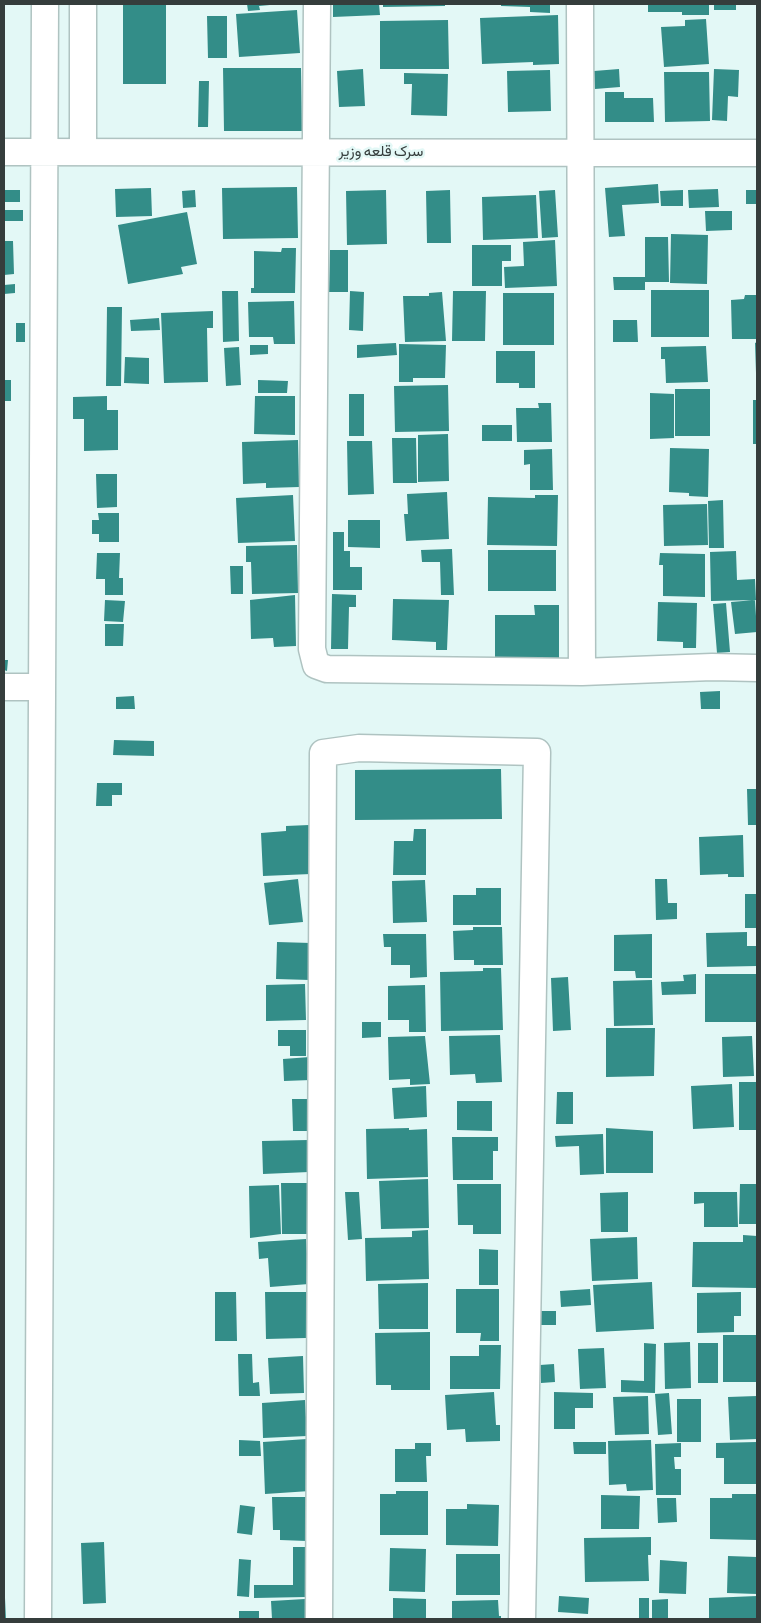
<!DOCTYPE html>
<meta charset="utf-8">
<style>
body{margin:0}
#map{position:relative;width:761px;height:1623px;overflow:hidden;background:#e3f8f6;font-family:"Sofia Sans Condensed",sans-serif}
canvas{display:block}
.frame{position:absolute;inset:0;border:5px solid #353d3c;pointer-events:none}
</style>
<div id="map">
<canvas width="761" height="1623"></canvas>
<div class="frame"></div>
</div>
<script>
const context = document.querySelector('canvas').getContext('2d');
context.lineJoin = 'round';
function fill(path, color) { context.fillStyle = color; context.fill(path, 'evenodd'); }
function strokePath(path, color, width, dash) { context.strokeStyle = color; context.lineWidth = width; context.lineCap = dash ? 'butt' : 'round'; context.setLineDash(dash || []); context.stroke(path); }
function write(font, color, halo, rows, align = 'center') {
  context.font = font + ' "Sofia Sans Condensed",Vazirmatn,sans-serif'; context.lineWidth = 5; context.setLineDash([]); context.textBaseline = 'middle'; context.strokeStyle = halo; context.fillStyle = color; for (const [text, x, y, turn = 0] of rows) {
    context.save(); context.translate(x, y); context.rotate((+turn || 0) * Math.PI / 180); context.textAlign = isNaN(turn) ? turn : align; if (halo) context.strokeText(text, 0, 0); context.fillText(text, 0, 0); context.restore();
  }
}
fill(new Path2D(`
 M123 4H166V84H123Z
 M247 4H270V5L259 6 260 10 248 11Z
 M333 4H379L380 15 333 17Z
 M383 4H445V6L383 7Z
 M501 4H550V13L530 12V7L501 6Z
 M648 4H709V15H682V12H648Z
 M714 4H736V10H714Z
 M297 10 300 53 239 57 236 14Z
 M558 15 559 64 533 65V62L482 64 480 18Z
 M207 16H227V58H208Z
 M706 19 709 64 664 67 661 27 685 26V20Z
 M448 20 449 69H380V21Z
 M223 68H301L302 131H224Z
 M363 69 365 106 339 107 337 71Z
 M619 69 620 87 595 89 594 71Z
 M714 69 739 70 738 97 728 96 727 121 712 120Z
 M550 70 551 111 508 112 507 71Z
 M664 72H709L710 121 665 122Z
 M404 73 448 74 447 116 411 115 412 84H404Z
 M199 81H209L208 127H198Z
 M605 92H624V98H653L654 122H605Z
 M658 184 659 203 622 205 625 236 609 237 605 188Z
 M297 187 298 238 223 239 222 188Z
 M151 188 152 216 116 217 115 189Z
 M718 189 719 207 689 208 688 190Z
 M4 190H20V202H4Z
 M195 190 196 207 183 208 182 191Z
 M386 190 387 244 347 245 346 191Z
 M450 190 451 243H427L426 191Z
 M555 190 558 237 542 238 539 191Z
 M683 190V206H661L660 191Z
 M746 190H757V204H746Z
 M536 195 538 238 483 240 482 197Z
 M4 210H23V221H4Z
 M705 211H732V230L706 231Z
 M187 212 197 264 181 267 183 274 128 284 118 225Z
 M671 234 708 235 707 284 670 283Z
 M645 237H668L669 282H645V290H614L613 277H645Z
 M555 240 557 286 505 288 504 267 524 266 523 242Z
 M4 241H13L14 274 4 275Z
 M472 245H511V261H502V286H472Z
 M282 248H296L295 293H251V288H254V251L281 252Z
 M330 250H348V292H329Z
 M15 284V293L4 294V285Z
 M651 290H709V337H651Z
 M222 291H238L239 341 223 342Z
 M350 291 364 292 363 331 349 330Z
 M453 291H486L485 341H452Z
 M442 292 446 341 405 342 403 296H429V293Z
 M503 293H554V345H503Z
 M745 295H757V339H732L731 300 744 299Z
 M294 301 295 344H274L273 337H249L248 302Z
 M107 307H122L121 386H106Z
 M213 311V328H207L208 382 164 383 161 313Z
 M159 318 160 330 131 331 130 320Z
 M613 320H637L638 342H613Z
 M16 323H25V342H16Z
 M757 342V373H756L755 343Z
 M396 343 397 355 357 358V345Z
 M399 344 446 345 445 378H413V382H399Z
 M250 345H268V354L250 355Z
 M706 346 708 382 666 383 665 359H661V347Z
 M239 347 241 385 226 386 224 348Z
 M496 351H535V388H519V383H496Z
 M125 357 149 358V384L124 383Z
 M4 380H11V401H4Z
 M258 380 288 381 287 393H258Z
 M448 385 449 431 395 432 394 386Z
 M675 389H710V436H675Z
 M650 393 674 394V438L650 439Z
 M349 394H364V436H349Z
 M107 396V410H118V450L84 451V419H73V397Z
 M255 396H295V435L254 434Z
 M753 400H757V444H753Z
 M538 403H551L552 442H517L516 408H539Z
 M482 425H512V441H482Z
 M448 434 449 481 418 482V435Z
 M392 438H416L417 483H393Z
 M298 440 299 487 266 488V483L243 484 242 442Z
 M347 441H372L374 494 348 495Z
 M670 448 709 449 708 497 689 496V493L669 492Z
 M552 449 553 490H530V464L524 465V450Z
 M96 474H117V507L97 508Z
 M447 492 449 539 406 541 404 514H408L407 494Z
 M293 495 295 541 238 543 236 498Z
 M535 495H558L557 546 487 545 488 497 535 498Z
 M723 500 724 548H709L708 501Z
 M707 504 708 545 664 546 663 505Z
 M98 513H119V542H99V534H92V520H99Z
 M348 520H380V548L348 547Z
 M333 532H344V551H350V567H362V590H333Z
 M297 545 298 593 252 594 251 562H246V546Z
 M452 549 454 595H441L440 562H422L421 550Z
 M488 550H556V591H488Z
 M736 551 737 580 755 579 756 600 711 601 710 552Z
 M97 553H120L119 578H123V595H105V579H96Z
 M660 553 705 554V597L663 596V565H659Z
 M230 566H243V594H231Z
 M332 594 356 595V607H349L348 649H331Z
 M295 595 296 646 274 647 273 638 251 639 250 600Z
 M393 599 449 600 447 650H436V642L392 640Z
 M105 600 125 601 123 622 104 621Z
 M755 600 757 632 735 634 731 602Z
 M658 602 697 603 696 648H683V642L657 641Z
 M726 603 730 652 717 653 713 604Z
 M534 605H559V659L495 660V615H535Z
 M105 624H124L123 646H105Z
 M4 660H8L7 671 4 670Z
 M720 691V709H701L700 692Z
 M134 696 135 709H116V697Z
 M114 740 154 741V756L113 755Z
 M501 769 502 819 355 820V770Z
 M97 783H122V795H112V806H96Z
 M747 789H757V825H748Z
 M309 825 311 874 263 876 261 833 286 831V826Z
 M414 829H426V875H393L394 841H413Z
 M743 835 744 877H728V874L700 875 699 837Z
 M298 879 303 922 269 925 264 883Z
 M655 879H667L668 903H677V919L656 920Z
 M425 880 427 922 393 923 392 881Z
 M476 888H501V925H453V895H476Z
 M745 894H757V928H745Z
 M473 927H502L503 965H474V960H454L453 931 473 930Z
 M747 932V946H757V966L707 967 706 933Z
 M383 934H426L427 977 410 978V965H391V947H384Z
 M652 934V978H636L635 971H614V935Z
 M277 942 311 943 310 980 276 979Z
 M483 968H501L503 1030 441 1031 440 972 483 971Z
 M696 974V994L662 995 661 982 684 981 683 975Z
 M705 974H757V1022H705Z
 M568 977 571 1030 553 1031 551 978Z
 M652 980 653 1025 614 1026 613 981Z
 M305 984 306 1020 266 1021V985Z
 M425 985 426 1032H409V1020H388V986Z
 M362 1022H381V1037L362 1038Z
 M606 1028H655L654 1076 606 1077Z
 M278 1030H306V1056H290V1046H278Z
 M500 1035 502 1082 476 1083 475 1074 450 1075 449 1036Z
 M425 1036 430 1084 410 1085V1079L389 1080 388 1037Z
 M752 1036 754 1076 723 1077 722 1037Z
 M310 1057 311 1080 284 1081 283 1059Z
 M739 1082H757V1130H739Z
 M732 1084 734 1127 693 1129 691 1086Z
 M426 1086 427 1117 394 1119 392 1088Z
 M557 1092H573V1124H556Z
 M292 1099H307V1131H293Z
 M457 1101H492V1131L457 1130Z
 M409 1128V1130L427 1129 428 1177 367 1179 366 1129Z
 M606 1128 653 1131V1173H606Z
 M603 1134 604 1174 580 1175 579 1146 556 1147 555 1136Z
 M452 1137H498V1151H493V1180H453Z
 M308 1140 309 1172 263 1174 262 1141Z
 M428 1179 429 1228 381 1229 379 1181Z
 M281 1183H308L309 1234H282Z
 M457 1184H501V1234H473V1225H458Z
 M740 1184H757V1224H739Z
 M279 1185 281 1234 250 1238 249 1186Z
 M345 1192H359L362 1239 348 1240Z
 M628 1192V1232H601L600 1193Z
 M694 1192H737L738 1227H704V1203L694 1204Z
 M428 1230 429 1279 366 1281 365 1238 412 1237V1231Z
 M743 1235 757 1236V1288L692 1287 693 1242H743Z
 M637 1237 638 1279 592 1281 590 1239Z
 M306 1239 309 1284 270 1287 268 1258 259 1259 258 1242Z
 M479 1249 498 1250V1285H479Z
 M652 1282 654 1329 596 1332 593 1285Z
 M428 1283V1329H379L378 1284Z
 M456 1289H499V1341H480L481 1333H456Z
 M590 1289 591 1305 561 1307 560 1291Z
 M215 1292H236L237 1341H215Z
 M265 1292H306V1338L266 1339Z
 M741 1292V1316H734V1332L697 1333V1293Z
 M539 1311H556V1325H539Z
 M430 1332V1390H391V1385H376L375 1333Z
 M723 1335H757V1382H723Z
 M690 1342 691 1388 665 1389 664 1343Z
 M644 1343 656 1344 655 1393 621 1392V1380L644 1381Z
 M698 1343H718V1383H698Z
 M479 1345H501L500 1389H450V1356H479Z
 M604 1348 606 1388 580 1389 578 1349Z
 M238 1354H252L253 1383 259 1382 260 1396H239Z
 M303 1356 304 1393 270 1394 268 1358Z
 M554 1364 555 1382 541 1383 540 1365Z
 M494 1392 496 1425H500V1441L466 1442 465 1429 447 1430 445 1395Z
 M554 1392 593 1393V1408H575V1429H554Z
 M669 1393 672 1434 658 1435 655 1394Z
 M648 1396 649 1434 615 1435 613 1397Z
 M757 1396V1439L730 1440 728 1397Z
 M677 1399H701V1442H677Z
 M305 1400 307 1436 263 1438 262 1403Z
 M307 1439 310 1491 265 1494 263 1442Z
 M239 1440 260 1441 261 1456H239Z
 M651 1440 653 1490 627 1491 626 1484 609 1485 608 1441Z
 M573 1442H606V1454H574Z
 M757 1442V1484H724V1458H716V1443Z
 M415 1443H431V1456H426L427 1482H395V1449H415Z
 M681 1443V1457H674L675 1469H681V1495H656L655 1444Z
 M396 1491H428V1535H380V1494H396Z
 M732 1494H757V1540L710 1539V1498H732Z
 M601 1495 640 1496 639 1529H601Z
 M272 1497H307V1541L280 1540V1530H273Z
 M657 1498H676L677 1522 658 1523Z
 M467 1504 499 1505 498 1546 446 1545V1509H467Z
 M240 1505 255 1507 252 1535 237 1533Z
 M651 1537V1555H648L649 1581 585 1582 584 1538Z
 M104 1542 106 1603 83 1604 81 1543Z
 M293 1547H305L306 1597 254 1598V1585H293Z
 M390 1548 426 1549 425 1592 389 1591Z
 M456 1554H500V1595H456Z
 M728 1556 757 1557V1594L727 1593Z
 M239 1559 251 1560 249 1597 237 1596Z
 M660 1560 687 1562 686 1594 659 1593Z
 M559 1596 589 1598 588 1614 558 1612Z
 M757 1596V1619H709V1598Z
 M4 1598H5L6 1619H4Z
 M393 1598 426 1599V1619H393Z
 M639 1598H649V1619H639Z
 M305 1599 306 1619H272L271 1601Z
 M668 1599V1619H652V1600Z
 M498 1600 499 1616H501V1619H452V1601Z
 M239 1611H259V1619H239Z`), '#338d88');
const minor = new Path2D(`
 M317 4 312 649 316 665 327 669 582 672 712 667 757 668
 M580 4 582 672
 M4 152 757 153
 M83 152V4
 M4 687H42
 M38 1619 45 4
 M319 1619 323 753 359 748 537 752 522 1619`);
strokePath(minor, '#afc3c1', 29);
strokePath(minor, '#fff', 26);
write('15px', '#353d3c', '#e3f8f6', [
 ["سرک قلعه وزیر",381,152]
]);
</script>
